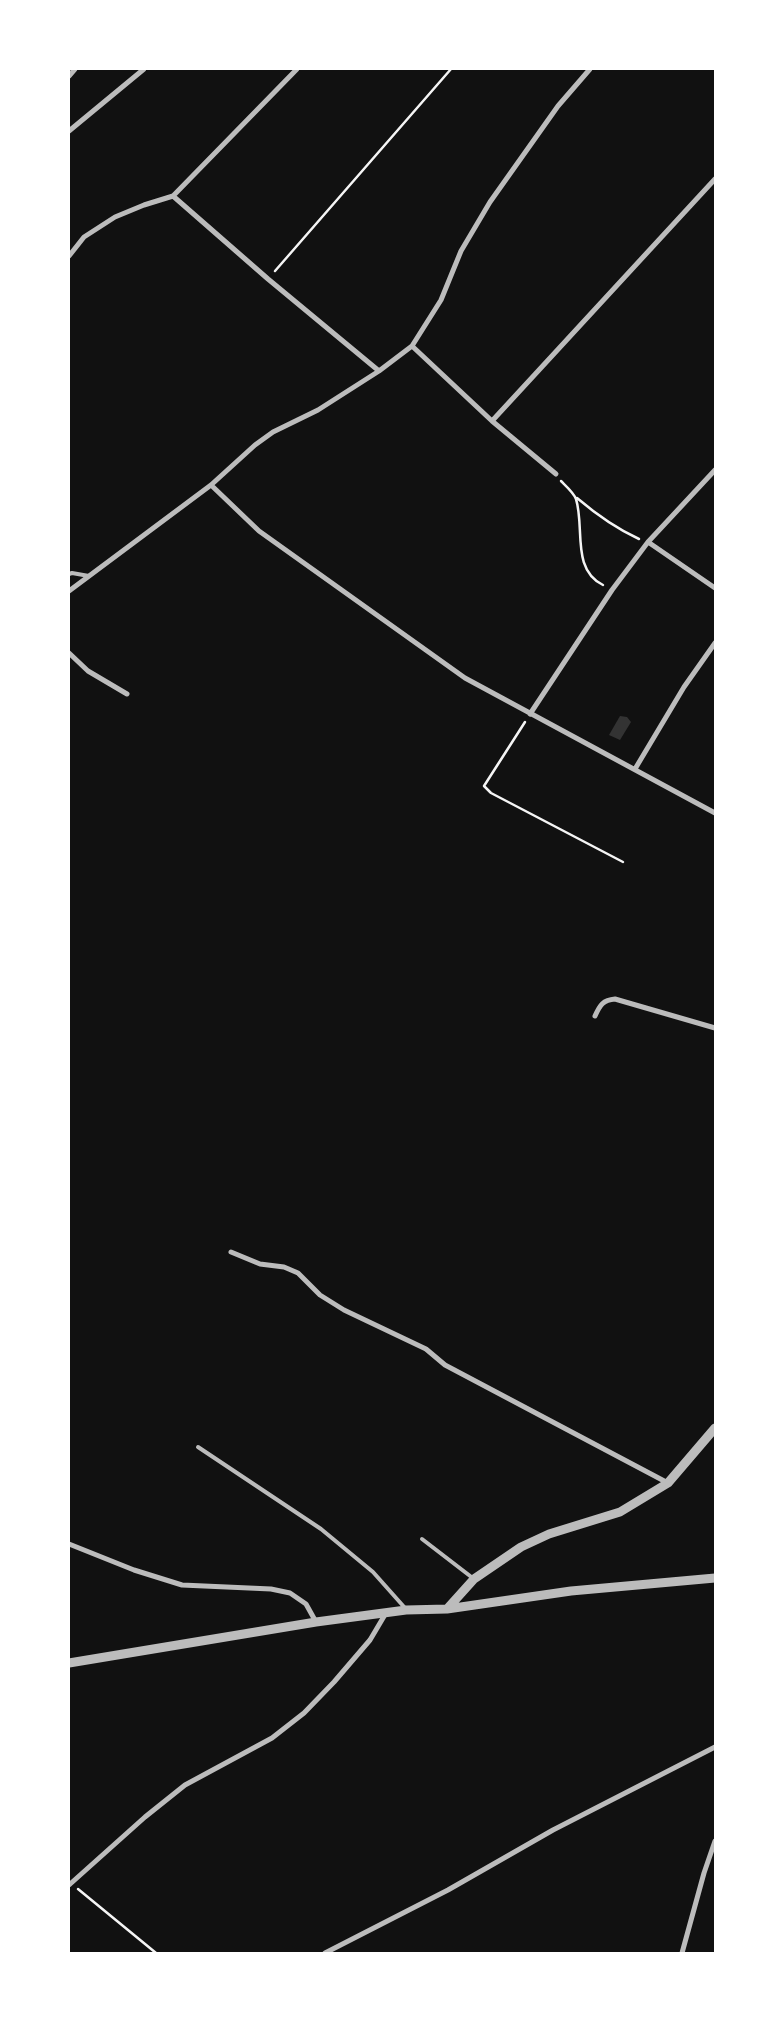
<!DOCTYPE html>
<style>
body{margin:0}
#map{position:relative;width:784px;height:2022px;overflow:hidden;background:#111;font-family:"PT Sans",sans-serif}
canvas{display:block}
.frame{position:absolute;inset:0;border:70px solid #fff;pointer-events:none}
</style>
<div id="map">
<canvas width="784" height="2022"></canvas>
<div class="frame"></div>
</div>
<script>
const context = document.querySelector('canvas').getContext('2d');
context.lineJoin = 'round';
function fill(path, color) { context.fillStyle = color; context.fill(path, 'evenodd'); }
function strokePath(path, color, width, dash) { context.strokeStyle = color; context.lineWidth = width; context.lineCap = dash ? 'butt' : 'round'; context.setLineDash(dash || []); context.stroke(path); }
fill(new Path2D(`
 M620 716 627 717 631 722 620 740 609 735Z`), '#333');
strokePath(new Path2D(`
 M275 271 451 69
 M561 481C566 486 574 493 576 499 585 528 571 569 603 585
 M577 498C597 515 615 528 639 539
 M525 722 484 786 491 793 623 862
 M78 1889 156 1953`), '#f5f5f5', 2.5);
strokePath(new Path2D(`
 M69 574 72 573 89 576
 M198 1447 321 1529 373 1572 405 1608
 M422 1539 474 1579`), '#bcbcbc', 4);
strokePath(new Path2D(`
 M69 76 75 69
 M69 131 144 69
 M173 196 268 279 379 371
 M69 256 84 237 115 217 144 205 173 196 297 69
 M412 346 492 421 556 474
 M492 421 715 179
 M211 485 259 531 465 678 715 813
 M648 542 715 588
 M69 591 211 485 255 445 273 432 318 410 379 371 412 346 441 300 461 251 490 202 558 106 590 69
 M69 653 88 671 127 694
 M530 714 612 590 648 542 715 470
 M635 769 684 687 715 643
 M595 1016C600 1005 603 1000 615 999L715 1028
 M231 1252 260 1264 284 1267 298 1273 320 1295 344 1310 426 1349 445 1365 668 1483
 M69 1544 134 1570 182 1585 271 1589 290 1593 306 1604 316 1622
 M69 1885 145 1817 185 1785 272 1738 304 1713 334 1682 370 1640 386 1613
 M325 1953 448 1890 553 1830 715 1747
 M682 1953 704 1873 715 1841`), '#bcbcbc', 5);
strokePath(new Path2D(`
 M447 1609 474 1579 521 1547 549 1534 620 1512 668 1483 715 1428
 M69 1663 316 1622 406 1610 447 1609 571 1591 715 1578`), '#bcbcbc', 9);
</script>
